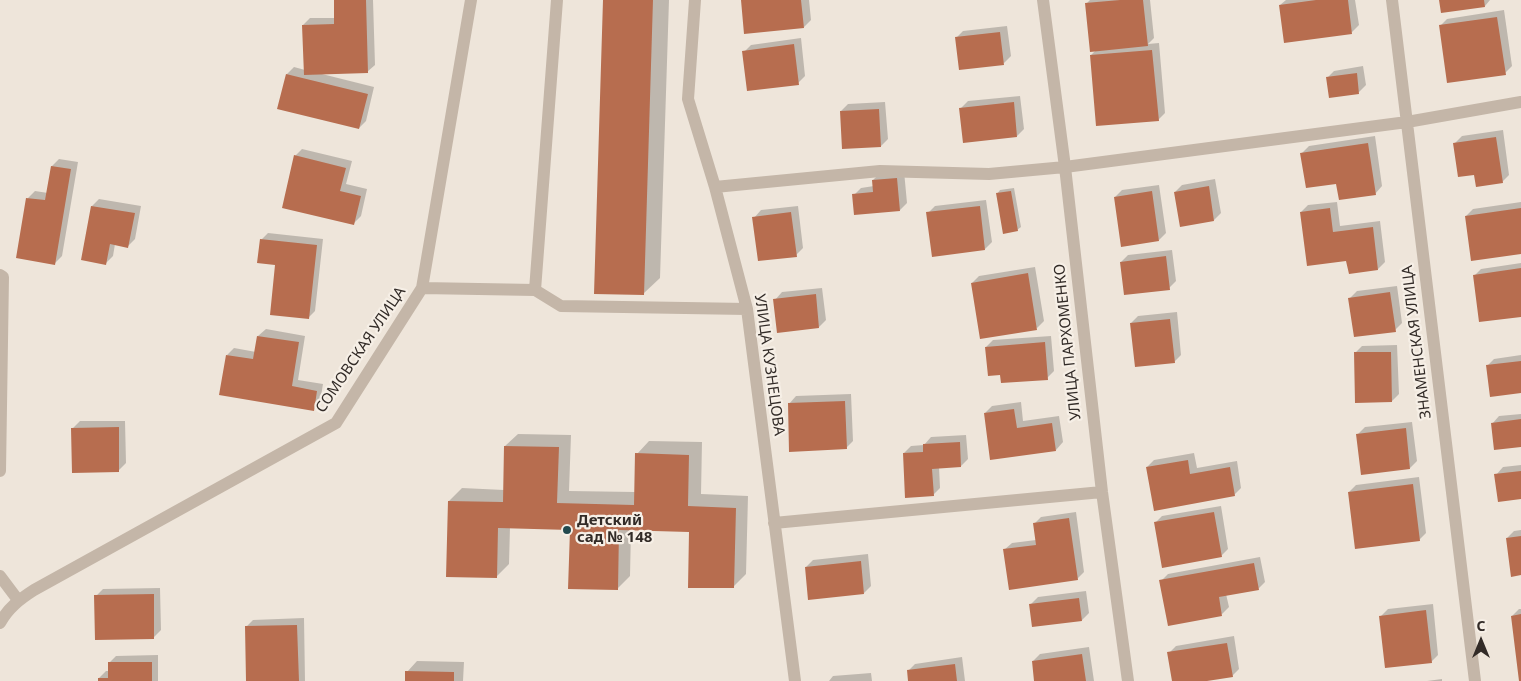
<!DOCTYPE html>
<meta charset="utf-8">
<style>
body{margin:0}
#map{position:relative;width:1521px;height:681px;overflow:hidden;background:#eee5da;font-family:"Noto Sans",sans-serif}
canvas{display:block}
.north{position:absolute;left:1456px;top:616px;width:50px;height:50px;-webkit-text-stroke:4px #f6efe6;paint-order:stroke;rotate:0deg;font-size:14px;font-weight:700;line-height:20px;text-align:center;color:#322b27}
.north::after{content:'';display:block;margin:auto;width:18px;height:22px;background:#322b27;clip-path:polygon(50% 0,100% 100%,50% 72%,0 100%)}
</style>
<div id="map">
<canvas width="1521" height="681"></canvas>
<div class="north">С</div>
</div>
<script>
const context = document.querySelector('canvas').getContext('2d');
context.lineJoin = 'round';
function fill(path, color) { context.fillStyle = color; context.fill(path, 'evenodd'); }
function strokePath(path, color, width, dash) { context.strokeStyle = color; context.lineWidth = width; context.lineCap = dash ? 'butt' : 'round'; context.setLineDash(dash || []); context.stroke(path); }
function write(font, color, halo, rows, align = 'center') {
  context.font = font + ' "Noto Sans",sans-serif'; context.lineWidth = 4.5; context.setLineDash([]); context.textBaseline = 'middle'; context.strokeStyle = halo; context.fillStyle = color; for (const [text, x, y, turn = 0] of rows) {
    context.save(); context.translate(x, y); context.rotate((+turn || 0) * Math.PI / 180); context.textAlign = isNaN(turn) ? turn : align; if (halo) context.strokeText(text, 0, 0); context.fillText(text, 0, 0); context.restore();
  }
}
fill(new Path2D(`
 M335 0H373L375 65 367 72 322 74 374 87 366 121 359 128 279 108 287 74 294 67 305 70 303 25 310 18H335Z
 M604 0H669L660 278 643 294Z
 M742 0H809L811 20 804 27Z
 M1090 0H1150L1154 38 1148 44 1159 43 1165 113 1158 120 1091 55 1096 50 1086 4Z
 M1286 0H1355L1359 25 1352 32 1280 5Z
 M1440 0H1490L1485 6Z
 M1504 10 1512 66 1505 73 1440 26 1447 19Z
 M1007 26 1011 56 1004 63 956 38 963 31Z
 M801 38 805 76 798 83 744 52 751 45Z
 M1363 66 1366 85 1359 92 1330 96 1327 78 1334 71Z
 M1020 96 1024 129 1017 136 961 108 968 101Z
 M885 102 888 139 881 146 841 111 848 104Z
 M1503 130 1509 175 1502 182 1475 173 1455 143 1462 136Z
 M1375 136 1382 186 1375 194 1337 183 1302 153 1309 146Z
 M302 149 352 161 346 184 367 189 361 216 354 223 295 156Z
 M59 159 78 162 62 256 55 263 18 257 28 198 35 191 48 193 52 166Z
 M904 171 907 203 900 210 854 195 861 188 874 186 873 180 880 173Z
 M1215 179 1221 213 1214 220 1181 225 1175 192 1182 185Z
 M1159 185 1166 233 1159 240 1115 197 1122 190Z
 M1014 188 1021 227 1017 230 997 194 1000 190Z
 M99 199 141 206 135 239 128 246 115 244 113 256 106 263 92 206Z
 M986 200 992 242 985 249 928 213 935 206Z
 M1337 202 1340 226 1380 221 1385 262 1378 269 1348 260 1301 212 1308 205Z
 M1521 202V253L1466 216 1473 209Z
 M798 206 803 248 796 255 754 218 761 210Z
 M268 233 323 239 315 311 308 318 261 240Z
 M1172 250 1176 281 1169 288 1121 262 1128 255Z
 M1521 263V315L1474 276 1481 269Z
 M1035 267 1044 321 1037 328 972 283 979 276Z
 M1397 286 1402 323 1395 330 1350 298 1357 291Z
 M822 288 826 320 819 327 775 300 782 292Z
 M1177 312 1181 355 1174 362 1131 323 1138 316Z
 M266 329 305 336 298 380 323 384 320 402 313 409 227 355 234 348 256 352 258 336Z
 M1051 336 1054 371 1047 378 1002 374 986 347 993 340Z
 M1397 345 1399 394 1392 401 1355 353 1362 346Z
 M1521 355V392L1487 366 1494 359Z
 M851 394 853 441 846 448 789 404 796 396Z
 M1021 402 1023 421 1059 416 1063 442 1056 450 985 413 992 406Z
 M1521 414V446L1492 424 1499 416Z
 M80 421H125L126 463 119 470 73 428Z
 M1412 422 1417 461 1410 468 1358 434 1365 427Z
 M518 434 571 435 569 491 635 492 637 454 649 441 702 442 701 494 748 496 746 574 733 587 690 531 631 529 630 576 617 589 571 529 510 527 509 564 496 577 449 501 462 488 504 490 505 446Z
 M966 435 968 459 961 466 939 467 940 488 933 495 904 453 911 446 924 445 931 437Z
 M1194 453 1197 468 1237 461 1241 488 1234 495 1147 467 1154 460Z
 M1521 465V498L1496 475 1503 467Z
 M1419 477 1426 533 1419 540 1349 492 1356 485Z
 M1221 506 1228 549 1221 556 1155 523 1162 516Z
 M1076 512 1084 572 1077 579 1004 550 1012 543 1036 540 1034 524 1041 517Z
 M1521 530V574L1507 538 1514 531Z
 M868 554 871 586 864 593 806 567 813 560Z
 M1260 557 1265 582 1258 589 1226 594 1229 607 1222 614 1161 581 1168 574Z
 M160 588 161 630 154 637 96 596 103 589Z
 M1086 591 1089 613 1082 620 1031 604 1038 597Z
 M1433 604 1438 655 1431 662 1381 616 1388 609Z
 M1519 609H1521V681L1512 616Z
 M304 618 305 681H247L246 627 253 620Z
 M1234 636 1239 669 1232 676 1199 681H1173L1169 653 1176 646Z
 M1089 647 1094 681H1036L1033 661 1040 654Z
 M158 655V681H99V678L106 671H109V663L116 656Z
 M962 657 965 681H909L908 671 915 664Z
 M417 661 464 662 463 681H406L407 672Z
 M871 673 872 681H829L833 676Z
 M1442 679V681H1427Z`), '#0003');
fill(new Path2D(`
 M334 0H366L368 73 304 75 302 25 334 24Z
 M603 0H653L644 295 594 294Z
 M741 0H801L804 28 744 34Z
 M1120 0H1143L1148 46 1090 52 1085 3Z
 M1316 0H1348L1352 34 1284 43 1279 5Z
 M1439 0H1484L1485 7 1441 13Z
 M1497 17 1506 75 1447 83 1439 25Z
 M1000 32 1004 65 959 70 955 37Z
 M794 44 799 85 747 91 742 51Z
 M1152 50 1159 121 1096 126 1090 55Z
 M1357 73 1359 94 1329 98 1326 77Z
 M286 74 368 94 359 129 277 109Z
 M1014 102 1017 137 963 143 959 108Z
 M879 109 881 147 842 149 840 111Z
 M1496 137 1503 183 1476 187 1474 175 1458 177 1453 143Z
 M1368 143 1376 195 1339 200 1336 184 1306 188 1300 153Z
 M294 155 346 168 340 191 361 196 354 225 282 208Z
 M51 166 71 169 55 265 16 258 26 198 45 200Z
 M897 178 900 211 854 215 852 194 873 192 872 180Z
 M1209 186 1214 221 1180 227 1174 192Z
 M1011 191 1018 231 1003 234 996 193Z
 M1152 191 1159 241 1121 247 1114 197Z
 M91 206 135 213 128 248 110 244 106 265 81 260Z
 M980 206 985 250 932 257 926 212Z
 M1330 208 1333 232 1373 227 1378 270 1349 274 1346 261 1307 266 1300 212Z
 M1521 208V254L1471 261 1465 216Z
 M791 212 797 257 758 261 752 217Z
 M260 239 317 245 309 319 270 315 275 265 257 263Z
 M1166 256 1170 290 1124 295 1120 262Z
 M1521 268V317L1479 322 1473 275Z
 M1028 273 1037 330 980 339 971 283Z
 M1390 292 1396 332 1354 337 1348 298Z
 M816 294 819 328 777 333 773 299Z
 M1170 319 1175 363 1135 367 1130 323Z
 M257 336 299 342 292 386 317 391 314 411 219 395 226 355 253 359Z
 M1045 342 1048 380 1001 383 1000 375 988 376 985 347Z
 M1354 352H1391L1392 402 1355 403Z
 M1521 361V393L1490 397 1486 365Z
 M845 401 847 449 789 452 788 403Z
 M1014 409 1017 428 1052 423 1056 451 990 460 984 413Z
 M1521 419V447L1494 450 1491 423Z
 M119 427V472L72 473 71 428Z
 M1406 428 1410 469 1361 475 1356 434Z
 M960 442 961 467 932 469 934 496 905 498 903 453 923 452V444Z
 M504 446 559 447 557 503 634 505 635 453 689 455 688 506 736 508 734 588H688L689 532 619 530 618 590 568 589 570 530 498 528 497 578 446 577 448 501 503 502Z
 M1188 460 1190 474 1230 467 1235 496 1154 511 1146 467Z
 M1521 471V499L1498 502 1494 474Z
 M1413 484 1420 541 1355 549 1348 492Z
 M1214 512 1222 557 1162 568 1154 522Z
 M1069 518 1078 580 1009 590 1003 549 1036 545 1033 523Z
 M1521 536V575L1511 577 1506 538Z
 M861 561 864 594 808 600 805 567Z
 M1254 563 1259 590 1219 597 1222 616 1168 626 1159 580Z
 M154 594V639L95 640 94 595Z
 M1079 598 1082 621 1032 627 1029 604Z
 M1426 610 1432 663 1385 668 1379 616Z
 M1521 614V681H1519L1511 616Z
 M297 625 299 681H246L245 626Z
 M1227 643 1233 677 1207 681H1172L1167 652Z
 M1082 654 1086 681H1034L1032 661Z
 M108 662H152V681H98V678H108Z
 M955 664 957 681H908L907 670Z
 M405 671 454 672V681H405Z`), '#b76d4f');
strokePath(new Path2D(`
 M695 0 688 99 715 187 747 309 795 681
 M1043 0 1065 167 1102 492 1128 681
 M1392 0 1475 681
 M715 187 880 171 989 174 1065 167 1407 122 1521 102
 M0 275 3 277 0 471
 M422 288 535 290 561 306 747 309
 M535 290 557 0
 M774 523 1102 492
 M0 576 18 600
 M0 623C8 608 20 599 34 590L336 423 422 288 471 0`), '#c4b6a8', 12);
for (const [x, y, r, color] of [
 [567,530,5,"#22494e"]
]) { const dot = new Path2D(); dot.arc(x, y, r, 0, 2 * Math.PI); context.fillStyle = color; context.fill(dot); strokePath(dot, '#f6efe6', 2); }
write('15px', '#322b27', '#f6efe6', [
 ["УЛИЦА ПАРХОМЕНКО",1068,342,-96],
 ["ЗНАМЕНСКАЯ УЛИЦА",1417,342,-97],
 ["СОМОВСКАЯ УЛИЦА",361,350,-56],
 ["УЛИЦА КУЗНЕЦОВА",769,365,82]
]);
write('bold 15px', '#322b27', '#f6efe6', [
 ["Детский",577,521],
 ["сад № 148",577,538]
], 'left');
</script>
